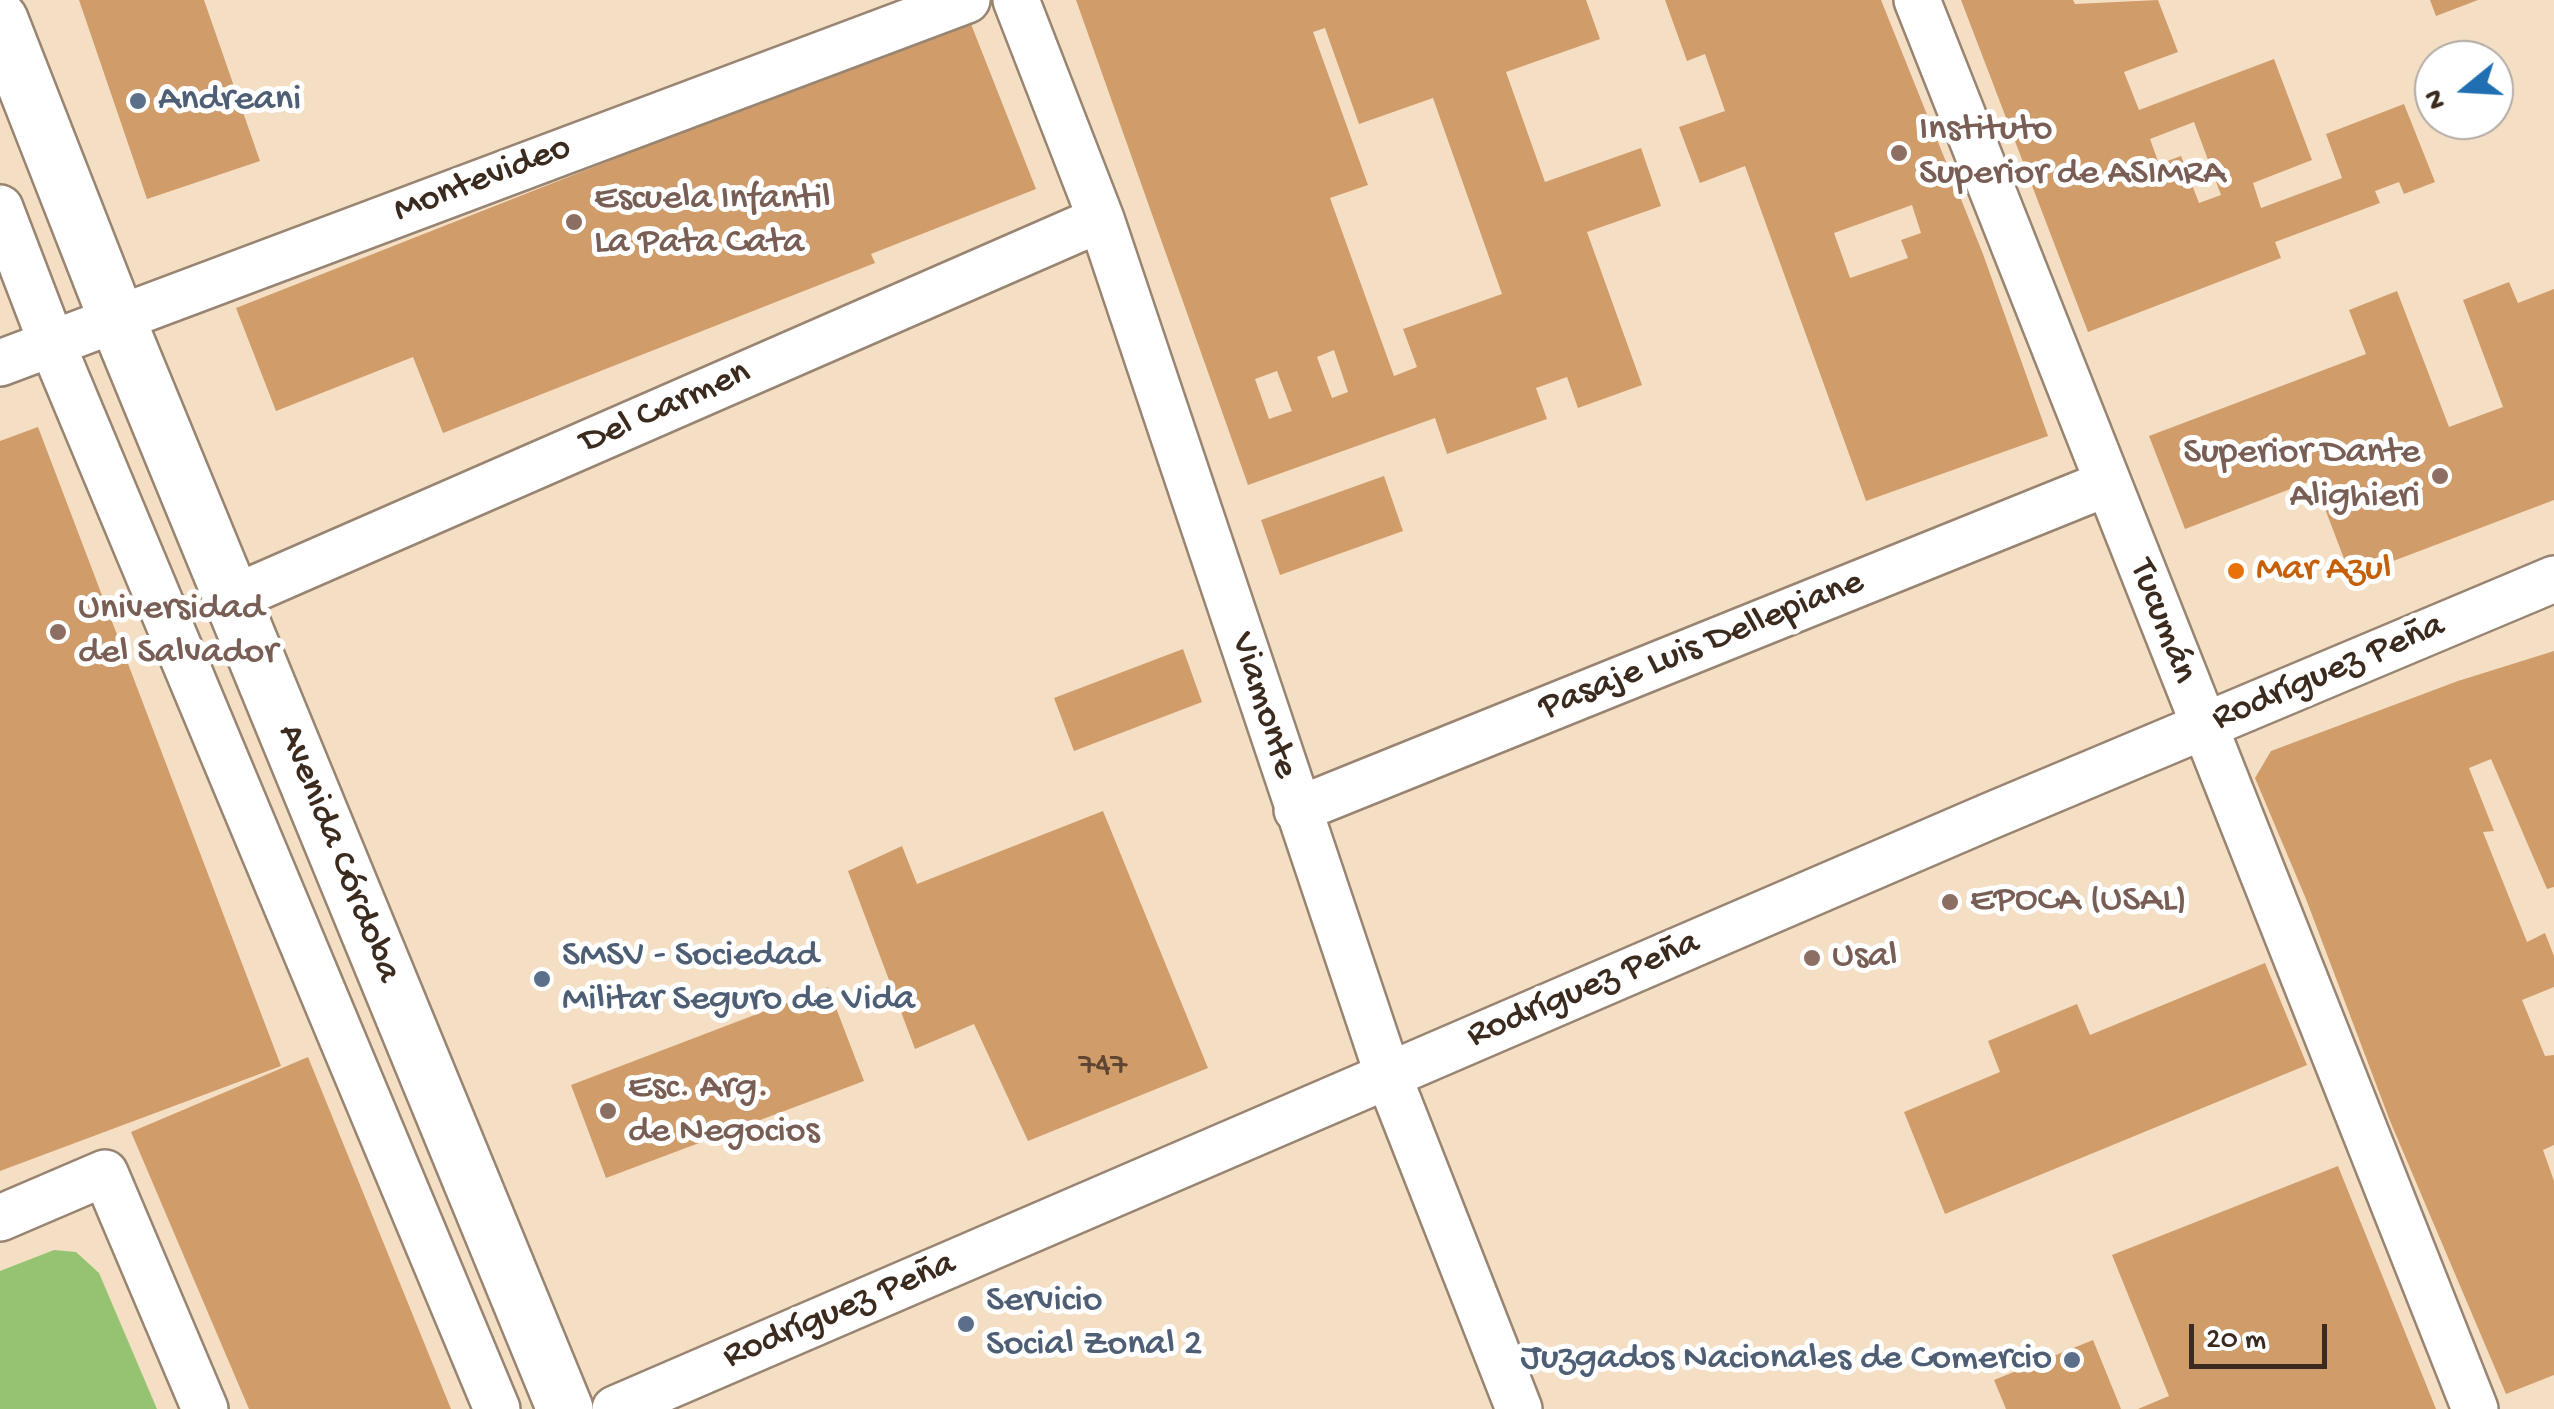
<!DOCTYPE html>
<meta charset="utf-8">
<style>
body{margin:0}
#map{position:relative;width:2554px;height:1409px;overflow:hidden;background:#f5dfc4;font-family:"Gochi Hand",sans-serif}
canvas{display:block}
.north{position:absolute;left:2414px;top:40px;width:100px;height:100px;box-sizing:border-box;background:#fff;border:2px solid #b1aaa5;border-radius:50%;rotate:252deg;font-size:28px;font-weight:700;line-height:40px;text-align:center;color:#3b2a1e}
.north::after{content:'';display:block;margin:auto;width:35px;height:45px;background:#1f6fb2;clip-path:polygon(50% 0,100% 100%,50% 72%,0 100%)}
.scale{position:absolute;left:2189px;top:1324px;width:138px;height:45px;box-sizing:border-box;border:5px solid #3b2a1e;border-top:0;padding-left:12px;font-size:30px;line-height:35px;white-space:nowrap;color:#3b2a1e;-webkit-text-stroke:8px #fff;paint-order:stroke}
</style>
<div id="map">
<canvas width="2554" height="1409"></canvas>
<div class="north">N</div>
<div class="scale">20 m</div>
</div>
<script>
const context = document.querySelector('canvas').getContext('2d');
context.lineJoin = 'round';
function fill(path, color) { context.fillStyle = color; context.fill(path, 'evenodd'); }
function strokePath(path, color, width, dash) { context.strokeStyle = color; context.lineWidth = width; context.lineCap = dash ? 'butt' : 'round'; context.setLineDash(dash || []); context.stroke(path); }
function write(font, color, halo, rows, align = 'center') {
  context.font = font + ' "Gochi Hand",sans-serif'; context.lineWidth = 10; context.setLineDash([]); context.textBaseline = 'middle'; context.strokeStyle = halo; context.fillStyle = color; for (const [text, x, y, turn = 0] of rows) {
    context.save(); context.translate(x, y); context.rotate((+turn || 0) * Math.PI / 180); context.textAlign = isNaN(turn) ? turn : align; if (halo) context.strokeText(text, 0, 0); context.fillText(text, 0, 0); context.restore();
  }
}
fill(new Path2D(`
 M54 1250 76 1252 99 1273 157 1409H0V1271Z`), '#96c372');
fill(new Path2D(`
 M79 0H204L260 161 147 199Z
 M1076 0H1586L1600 39 1506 72 1545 182 1641 148 1661 206 1587 232 1642 385 1578 408 1567 377 1536 388 1547 419 1447 454 1435 418 1248 485ZM1325 28 1359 124 1433 98 1502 294 1403 329 1417 367 1394 376 1330 198 1368 185 1313 32ZM1334 350 1348 392 1332 398 1317 357ZM1277 371 1292 411 1269 419 1255 379Z
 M1665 0H1881L1983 254 2048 436 1866 501 1745 166 1700 183 1679 127 1725 111 1705 54 1687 61ZM1912 205 1921 233 1901 240 1908 258 1850 278 1834 233Z
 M1961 0H2073L2075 4 2158 0 2178 52 2124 72 2139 110 2274 59 2312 160 2253 183 2261 208 2342 178 2326 134 2404 104 2435 182 2404 194 2399 182 2375 191 2380 203 2275 242 2281 258 2088 332ZM2194 122 2221 195 2199 203 2181 156 2159 164 2150 139Z
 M2430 0H2478L2436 16Z
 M969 19 1036 189 871 254 875 263 443 433 413 357 276 411 236 308Z
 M2509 282 2518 303 2554 289V500L2351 577 2314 480 2185 529 2149 436 2366 354 2349 310 2397 291 2449 427 2503 407 2463 300Z
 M38 427 281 1066 0 1171V441Z
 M1384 476 1403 531 1280 575 1261 520Z
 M1183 649 1202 702 1074 751 1054 698Z
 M2554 651V887L2547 889 2491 759 2469 768 2494 831 2483 832 2527 942 2545 933 2554 956V987L2522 1000 2545 1056 2554 1055V1145L2543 1150 2554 1181V1375L2506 1394 2390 1121 2306 899 2255 778 2271 751 2458 681Z
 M1103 811 1208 1068 1028 1141 974 1024 915 1049 848 871 902 846 917 884Z
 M2265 963 2307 1065 1945 1214 1904 1112 2000 1072 1988 1041 2077 1004 2090 1035Z
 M828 987 864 1081 606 1178 571 1085Z
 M308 1057 451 1409H249L131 1132Z
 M2338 1166 2436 1409H2138L2169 1396 2112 1255Z
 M2093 1340 2121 1409H2006L1994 1380Z`), '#d09c6a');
const minor = new Path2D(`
 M1016 0 1101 219 1388 1075 1519 1409
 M1917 0 2475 1409
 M0 208 52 344 497 1409
 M0 363 967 0
 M231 599 1101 219
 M1297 810 2108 483
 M0 1218 105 1173 205 1409
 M615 1409 1990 816 2554 579`);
const major = new Path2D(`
 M0 20 117 319 565 1409`);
strokePath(minor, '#988471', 50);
strokePath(major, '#988471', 60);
strokePath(minor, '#fff', 45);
strokePath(major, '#fff', 55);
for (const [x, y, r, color] of [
 [138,101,10,"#5c6f8a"],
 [1899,153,10,"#8d6e63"],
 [574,222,10,"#8d6e63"],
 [2440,476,10,"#8d6e63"],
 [2236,571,10,"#e8710a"],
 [58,632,10,"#8d6e63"],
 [1950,902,10,"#8d6e63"],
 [1812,958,10,"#8d6e63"],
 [542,979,10,"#5c6f8a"],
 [608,1111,10,"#8d6e63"],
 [966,1324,10,"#5c6f8a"],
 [2072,1360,10,"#5c6f8a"]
]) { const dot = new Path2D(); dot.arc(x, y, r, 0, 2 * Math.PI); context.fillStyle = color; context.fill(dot); strokePath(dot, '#fff', 4); }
write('32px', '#604631', null, [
 ["747",1103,1067]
]);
write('38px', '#4e5e75', '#fff', [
 ["Andreani",158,101],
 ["SMSV - Sociedad",562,957],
 ["Militar Seguro de Vida",562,1001],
 ["Servicio",986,1302],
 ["Social Zonal 2",986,1346],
 ["Juzgados Nacionales de Comercio",2052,1360,"right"]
], 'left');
write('38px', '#785e54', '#fff', [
 ["Instituto",1919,131],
 ["Superior de ASIMRA",1919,175],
 ["Escuela Infantil",594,200],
 ["La Pata Cata",594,244],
 ["Superior Dante",2420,454,"right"],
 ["Alighieri",2420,498,"right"],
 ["Universidad",78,610],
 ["del Salvador",78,654],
 ["EPOCA (USAL)",1970,902],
 ["Usal",1832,958],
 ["Esc. Arg.",628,1089],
 ["de Negocios",628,1133]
], 'left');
write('38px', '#3b2a1e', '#fff', [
 ["Montevideo",483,181,-21],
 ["Del Carmen",666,409,-24],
 ["Tucumán",2161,622,69],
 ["Pasaje Luis Dellepiane",1702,647,-22],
 ["Rodríguez Peña",2329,674,-23],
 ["Viamonte",1262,706,72],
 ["Avenida Córdoba",337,854,68],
 ["Rodríguez Peña",1584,991,-23],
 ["Rodríguez Peña",840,1312,-23]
]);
write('38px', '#c56008', '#fff', [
 ["Mar Azul",2256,571]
], 'left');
</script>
